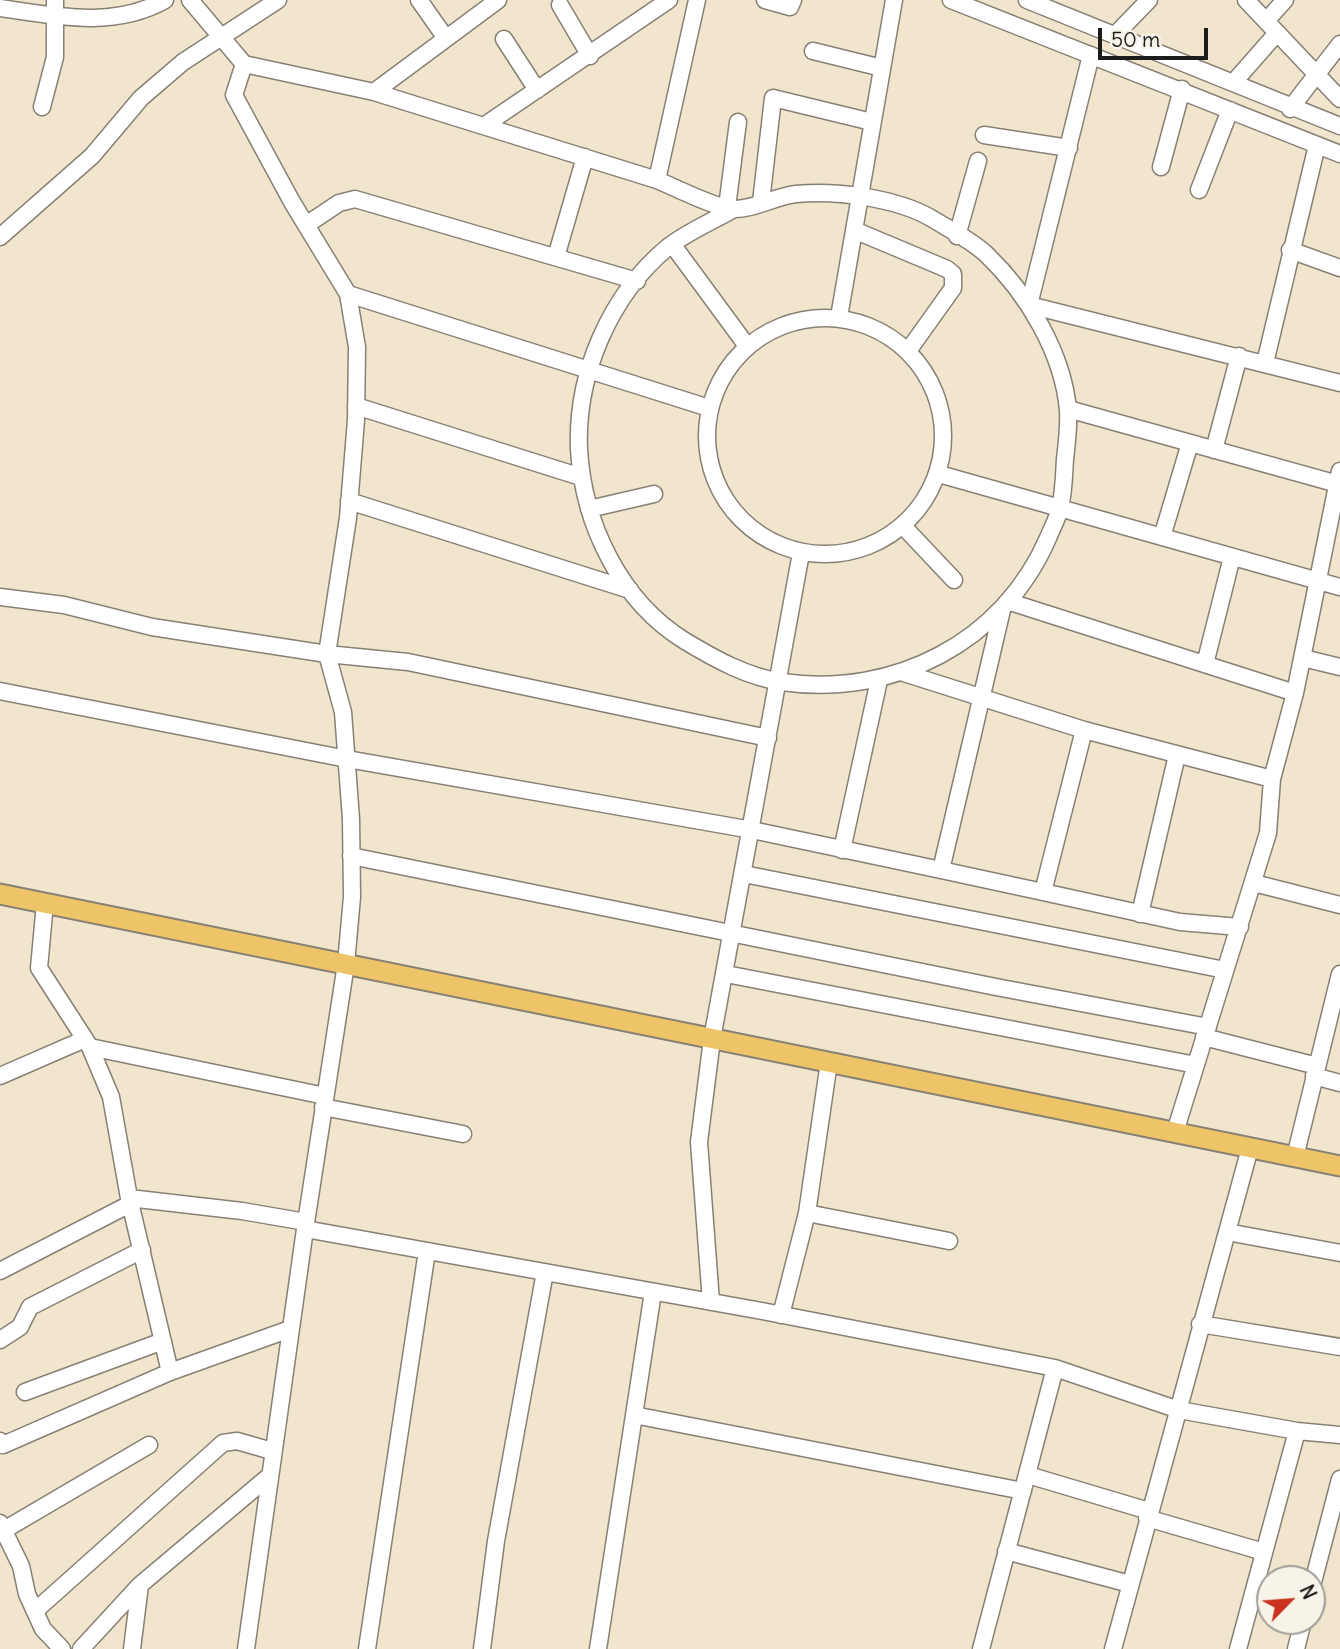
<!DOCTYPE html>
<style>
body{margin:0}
#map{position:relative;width:1340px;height:1649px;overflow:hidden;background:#f2e5cd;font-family:Delius,sans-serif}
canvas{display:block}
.north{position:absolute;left:1256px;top:1565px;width:70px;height:70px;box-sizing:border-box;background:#f7f3e8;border:2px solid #9f9d96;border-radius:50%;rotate:65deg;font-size:19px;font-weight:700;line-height:28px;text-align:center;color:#1c1c1c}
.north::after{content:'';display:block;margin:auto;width:24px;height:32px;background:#c8321e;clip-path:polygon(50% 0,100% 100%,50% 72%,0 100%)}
.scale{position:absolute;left:1098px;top:28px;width:110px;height:32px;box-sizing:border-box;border:4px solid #1c1c1c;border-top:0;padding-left:9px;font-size:21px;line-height:24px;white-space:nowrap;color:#1c1c1c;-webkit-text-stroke:5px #f7f3e8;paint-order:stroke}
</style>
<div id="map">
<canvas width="1340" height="1649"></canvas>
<div class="north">N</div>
<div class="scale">50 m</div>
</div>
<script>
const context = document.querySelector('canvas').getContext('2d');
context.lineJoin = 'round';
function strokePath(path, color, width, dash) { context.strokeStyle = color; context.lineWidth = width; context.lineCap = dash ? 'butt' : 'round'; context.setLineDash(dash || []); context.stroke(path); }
const minor = new Path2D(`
 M190 0 244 64 374 92 657 180
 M419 0 445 37
 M697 0 657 180C674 187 718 209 733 209 753 210 776 196 796 194 836 190 896 198 931 218 949 229 971 240 986 254 1027 293 1063 353 1068 410 1069 426 1067 443 1065 459 1064 474 1064 492 1060 507 1058 518 1052 528 1048 538 1003 642 894 698 782 682 747 677 715 659 685 641 620 601 583 523 579 449 576 374 610 295 668 247 687 232 711 222 732 210
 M765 0 790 7 793 0
 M951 0 1340 154
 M1027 0 1340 126
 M1246 0 1340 99
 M560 5 590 56
 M0 8C55 16 114 29 165 0
 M1266 21 1285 0
 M1115 35 1149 0
 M504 39 537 90
 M813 51 882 68
 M1091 55 1029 305 1340 383
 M244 64 234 95 292 202 348 294 357 347 356 420 348 518 327 654 343 712 351 819 352 897 346 964 305 1229
 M1233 83 1277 33
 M374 92 498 0
 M42 107 55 57V0
 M1290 109 1340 44
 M485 125 669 0
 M984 135 1069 148
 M1161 167 1182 89
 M1199 190 1230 110
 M761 202 773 98 872 122
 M727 207 738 122
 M306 225 339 203 355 199 637 281
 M854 230 947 269 953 274V288L908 351
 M957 236 978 161
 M0 237 92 156 141 98 183 62 278 0
 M672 244 747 346
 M1290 250 1340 268
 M556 257 585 157
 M348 294 709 408
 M839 317 894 0
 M707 436a118 118 0 1 1 236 0a118 118 0 1 1-236 0Z
 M1265 363 1317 145
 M356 406 581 477
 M1068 409 1338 484
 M1214 450 1239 356
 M939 474 1340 587
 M349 501 630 590
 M589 509 654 494
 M903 526 954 580
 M1162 537 1190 443
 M0 597 64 605 152 627 327 654 408 662 768 738
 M1010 602 1295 693
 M1002 610 941 870 1043 892
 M1303 658 1340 667
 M1205 664 1232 557
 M904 673 1084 730 1272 779
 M0 691 347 759 752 830 941 870
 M1084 730 1043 892 1180 922 1240 927
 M842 850 879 680
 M351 856 996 987 1208 1027
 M744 874 1225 970
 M1254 883 1340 905
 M45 903 39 968 90 1047 325 1096
 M1140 914 1177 755
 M726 974 1196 1065
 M1204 1037 1317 1066
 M90 1047 111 1097 129 1198 242 1211 306 1222
 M0 1076 85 1039
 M1314 1076 1340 1083
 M323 1107 463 1134
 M1175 1132 1268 833 1272 779 1295 693 1340 471
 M1295 1157 1340 974
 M129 1198 170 1372
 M807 1213 949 1241
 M1227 1232 1340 1253
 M0 1271 130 1204
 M711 1302 699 1142 712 1039 801 553
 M781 1315 807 1213 829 1062
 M1200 1324 1340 1347
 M0 1340 20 1327 30 1307 142 1250
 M25 1392 163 1341
 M634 1415 1023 1491
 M0 1441 3 1445 170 1372 290 1329
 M1028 1475 1149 1511
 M1147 1518 1264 1552
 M0 1523 21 1566 27 1594 43 1629 62 1649
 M4 1530 149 1445
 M1006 1551 1130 1584
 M1312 1586 1340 1479
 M35 1611 223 1443 237 1441 272 1451
 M81 1649 140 1585
 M132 1649 140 1585 268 1477
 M246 1649 305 1229 762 1311 1055 1368 1179 1410 1297 1431 1340 1435
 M367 1649 427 1251
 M482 1649 496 1541 545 1272
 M598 1649 653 1292
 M981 1649 1055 1368
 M1113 1649 1250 1148
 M1238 1649 1297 1431
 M1296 1649 1303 1621`);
const major = new Path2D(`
 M0 894 1340 1166`);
strokePath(minor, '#878074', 19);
strokePath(major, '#878074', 23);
strokePath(minor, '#fff', 16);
strokePath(major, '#eec469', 19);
</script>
